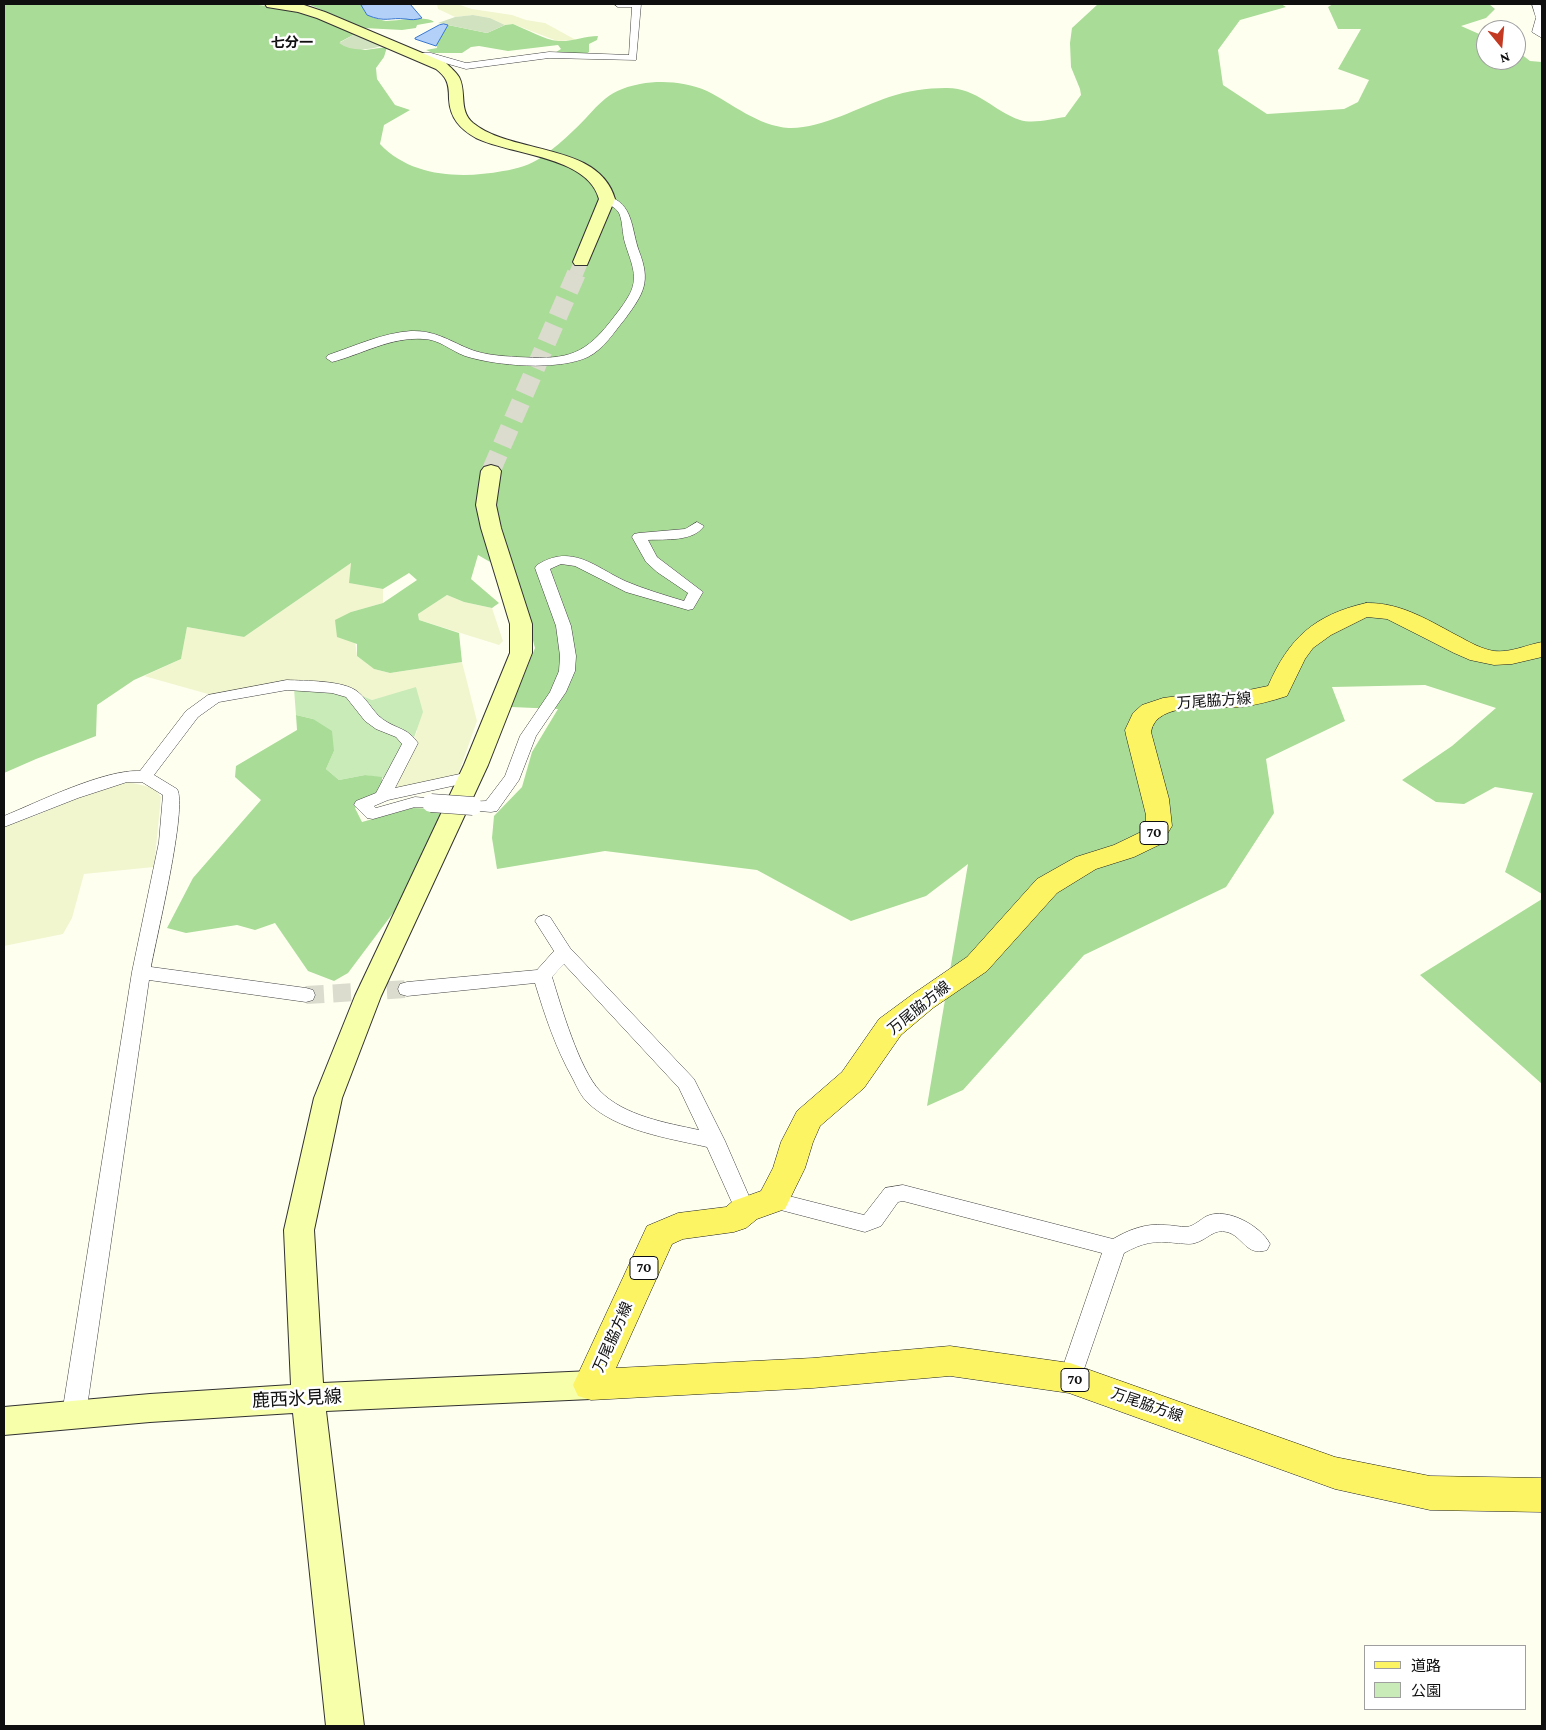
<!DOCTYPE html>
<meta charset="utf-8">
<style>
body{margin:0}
#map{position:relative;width:1546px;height:1730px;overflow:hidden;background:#fffff0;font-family:"Crimson Pro","Noto Sans JP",serif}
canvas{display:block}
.frame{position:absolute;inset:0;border:5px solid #0f0f0f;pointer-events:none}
.legend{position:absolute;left:1364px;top:1645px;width:162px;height:65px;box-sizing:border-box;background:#fff;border:1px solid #9f9f9f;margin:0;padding:6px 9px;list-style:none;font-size:15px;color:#0f0f0f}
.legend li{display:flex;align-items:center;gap:10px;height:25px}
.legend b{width:25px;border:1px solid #9f9f9f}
.north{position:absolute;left:1476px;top:20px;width:50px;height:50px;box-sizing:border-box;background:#fff;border:1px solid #9f9f9f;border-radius:50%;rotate:163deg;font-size:14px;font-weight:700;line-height:20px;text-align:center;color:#0f0f0f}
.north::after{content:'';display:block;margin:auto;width:18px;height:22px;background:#c33922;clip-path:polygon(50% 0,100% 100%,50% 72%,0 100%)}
</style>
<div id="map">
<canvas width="1546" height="1730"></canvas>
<div class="frame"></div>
<ul class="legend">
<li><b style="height:6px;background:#fcf463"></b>道路</li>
<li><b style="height:14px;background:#c9ebb8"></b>公園</li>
</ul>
<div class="north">N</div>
</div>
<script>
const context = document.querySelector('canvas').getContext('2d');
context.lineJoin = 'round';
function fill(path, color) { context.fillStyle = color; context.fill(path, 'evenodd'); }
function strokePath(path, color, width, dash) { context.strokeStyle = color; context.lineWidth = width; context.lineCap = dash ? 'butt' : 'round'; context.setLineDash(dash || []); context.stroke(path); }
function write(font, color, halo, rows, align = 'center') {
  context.font = font + ' "Crimson Pro","Noto Sans JP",serif'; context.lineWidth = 5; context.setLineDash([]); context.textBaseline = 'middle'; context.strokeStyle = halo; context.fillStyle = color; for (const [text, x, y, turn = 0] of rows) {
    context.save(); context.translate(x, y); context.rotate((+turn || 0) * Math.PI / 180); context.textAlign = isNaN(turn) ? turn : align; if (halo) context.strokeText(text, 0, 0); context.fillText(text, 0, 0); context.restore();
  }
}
fill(new Path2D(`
 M437 4H457L472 9 512 15 526 20 545 23 576 40 557 41 513 24 505 25 490 18 473 15 455 17 438 9Z
 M351 563 350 583 383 589V603L351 612 357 656 374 669 390 673 462 662 477 721 458 775 396 788 417 731 416 688 372 700 331 684 215 696 144 676 181 659 187 627 244 637Z
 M447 595 464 602 492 608 503 641 499 645 419 620 418 614Z
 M128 782 154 788 161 797 154 867 84 874 72 918 63 934 4 946V825L35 816 81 796Z`), '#f2f6cf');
fill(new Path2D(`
 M416 687 423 712 399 781 365 775 339 780 326 769 334 751 313 719 296 715 294 689 360 695 372 700Z`), '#c9ebb8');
fill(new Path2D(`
 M4 4H251C288 8 322 18 355 34L340 42 343 45 365 50 387 47 384 57 376 68 377 79 395 105 410 110 384 125 380 144C411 177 461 179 503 171 517 169 530 165 542 157 553 149 564 140 574 130 598 108 603 91 640 84 662 80 686 82 707 91 733 104 758 126 789 128 821 129 859 107 889 97 907 91 927 88 945 88 977 87 993 111 1020 120 1033 124 1052 119 1065 117L1081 95 1080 89 1071 67 1070 43 1072 28 1098 4H1281L1286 7 1240 20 1218 50 1223 85 1267 114 1344 109 1358 102 1369 80 1338 69 1361 29H1338L1328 7 1333 4H1489L1495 9 1486 18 1461 26 1486 37V60H1516V50L1530 61 1542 62V894L1505 872 1533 793 1495 787 1464 804 1436 802 1402 780 1452 746 1496 708 1425 685 1332 687 1345 721 1266 759 1274 813 1226 887 1084 955 963 1090 927 1106 968 864 926 896 851 921 757 870 605 851 497 869 492 838 494 816 522 787 532 752 558 709 511 707 535 648 516 577 478 555 471 579 499 603 492 608 464 602 447 595 418 614 419 620 459 633 462 662 390 673 374 669 357 656V644L337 637 335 620 351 612 383 603 417 580 409 573 383 589 349 583 351 563 244 637 187 627 181 659 134 680 97 705 96 736 36 759 4 773Z
 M300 4H366L361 5 367 15C373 17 380 20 386 21 398 21 426 15 434 22L417 25 416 28 402 30 364 28 310 5Z
 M513 24C526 29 545 40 558 41 572 42 585 36 598 36L597 40 589 44V52L583 56 553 54 561 49 558 45 508 51 479 46 471 47 462 53H433L426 50 437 48 436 43 448 25 487 33 505 25Z
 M296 715 313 719 332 731 334 751 326 769 339 780 365 775 382 777V788L355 808 362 822 412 808 443 809 396 909 348 973 334 981 308 971 275 923 255 930 237 925 186 933 167 928 193 878 261 800 235 777 236 766 297 730Z
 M1542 899V1084L1420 975Z`), '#a9dc97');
fill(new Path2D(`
 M473 15 490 18 505 25 487 33 438 23 455 17Z
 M355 34 382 46C369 50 351 52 339 43Z`), '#d0e2c0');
const water = new Path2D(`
 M410 4 422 18C415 20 412 20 406 19 389 17 386 23 367 15L361 5Z
 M444 24 448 25 436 46 415 39V38L439 25Z`);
fill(water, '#b3d1f8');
strokePath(water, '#3876d1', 1);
strokePath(new Path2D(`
 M306 995 407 989`), '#dbdbce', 18, [18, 9]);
strokePath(new Path2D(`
 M576 274 581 262`), '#dbdbce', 14, [14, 7]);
strokePath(new Path2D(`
 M491 471 577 272`), '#dbdbce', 19, [19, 9]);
const street = new Path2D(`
 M614 4H641L636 60 549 58 466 69 431 59H419L414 56 419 53H431L466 63 549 52 629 55 632 7H618Z
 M1532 4H1540L1542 8V38L1532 32 1536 18Z
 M607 196C634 203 631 229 639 251 651 282 644 293 625 319 614 332 604 349 588 357 558 371 496 366 465 356 451 351 439 339 423 339 390 337 363 354 332 362L326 358 328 355C355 346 382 333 411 331 436 330 451 342 472 350 486 355 502 356 517 357 562 359 581 359 610 322 616 314 623 306 628 297 640 278 631 263 625 243 622 233 623 222 619 213 615 206 607 205 602 199Z
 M697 522 704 526C693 542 666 539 648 540L657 557 703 592 693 609 688 610 626 592 575 566 561 564 550 569 571 626 576 656 575 671 566 692 536 736 519 780 497 811 491 812 467 810 465 806 467 802 486 801 505 776 520 736 550 692 559 671 560 656 556 626 535 568 537 565C572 543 595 567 625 581 644 589 664 595 684 601L688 593 657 572 646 562 632 537 634 534 639 533 685 529Z
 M287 680C305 681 344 680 358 692 369 701 374 715 387 722 401 730 408 729 418 743L395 788 469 772 475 773 477 777 475 781 388 800 374 806 376 808 415 797 437 799 439 803 437 807H415L373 819 367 818 354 805 356 801 376 793 402 744 396 737 376 729 365 721 346 697 332 693 287 690 219 702 198 717 154 775 177 789C188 806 156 939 151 967L306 988 313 990 315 995 313 1000 306 1002 149 980 86 1414 82 1421 74 1424 66 1421 62 1414 132 972 159 842 163 795 142 782H127L78 798 4 827V816C38 802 105 769 140 771L186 711 208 695Z
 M544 915 550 917 570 948 694 1079 725 1141 755 1210 752 1216 745 1218 738 1216 707 1147C668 1138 617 1131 587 1102 581 1096 577 1087 573 1079 556 1049 545 1016 535 983L407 996 400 994 398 989 400 984 407 982 537 970 554 951 535 921 538 917ZM564 964 679 1088 699 1130C667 1123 624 1116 600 1091 579 1069 561 1006 552 977Z
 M903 1185 1113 1239C1128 1230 1146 1223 1164 1225 1172 1225 1180 1227 1187 1227 1194 1226 1201 1219 1207 1216 1227 1207 1261 1226 1270 1244L1267 1250C1246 1257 1243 1236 1227 1232 1214 1228 1207 1240 1195 1243 1189 1245 1182 1243 1176 1243 1155 1240 1142 1243 1124 1253L1081 1378 1078 1385 1070 1388 1062 1385 1059 1378 1102 1253 903 1201 898 1202 881 1226 865 1232 773 1208 766 1206 763 1200 766 1194 773 1192 864 1215 885 1188Z`);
const secondary = new Path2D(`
 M265 4 304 5 325 12 446 63C450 67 456 72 459 77 467 92 458 110 473 123 512 155 599 142 615 199L587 265H575L573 262 599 199C588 156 511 155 476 138 460 129 450 118 449 99 449 93 449 86 446 80 444 76 440 72 436 69L317 18 298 12 267 7Z
 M491 465 498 467 501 471 496 505 501 528 532 624V653L488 765 381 996 342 1098 314 1230 323 1383 591 1371 603 1375 607 1385 603 1395 591 1399 326 1411 364 1726H326L293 1413 150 1422 4 1435V1407L150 1394 291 1385 284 1230 314 1098 355 996 464 765 510 653V624L481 528 476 505 481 471 484 467Z`);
const primary = new Path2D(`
 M1366 603C1402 602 1431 622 1462 638 1471 643 1482 649 1494 651 1510 653 1526 645 1542 642V657L1512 664 1494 665 1470 660 1454 653 1387 619 1367 617 1331 635 1313 648 1305 659 1287 696C1272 701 1256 705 1241 707 1216 709 1156 700 1151 732L1169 799 1172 826 1161 844 1134 857 1096 869 1057 893 987 971 933 1008 901 1035 864 1088 820 1126 813 1142 805 1168 785 1209 757 1219 746 1228 734 1232 683 1239 672 1244 616 1368 813 1358 950 1346 1070 1363 1335 1457 1430 1476 1542 1478V1512L1430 1510 1335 1489 1069 1393 950 1376 813 1388 591 1400 578 1396 573 1385 647 1226 678 1213 726 1207 733 1201 761 1191 773 1168 781 1142 797 1111 842 1072 879 1019 913 994 967 957 1037 879 1076 857 1114 845 1141 832 1146 826V815L1126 735 1125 730 1133 713 1142 705 1163 698 1193 694 1239 692 1268 686C1289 638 1314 615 1366 603Z`);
strokePath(street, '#424242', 1);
strokePath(secondary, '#313131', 2);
strokePath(primary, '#202020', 1);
fill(street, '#fff');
fill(secondary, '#f8ffab');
fill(primary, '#fcf463');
const streetBridge = new Path2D(`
 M431 803 473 806`);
strokePath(streetBridge, '#424242', 19, []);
strokePath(streetBridge, '#fff', 18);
write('bold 14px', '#0f0f0f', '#fff', [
 ["七分一",292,43]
]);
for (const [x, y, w] of [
 [1154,833,28],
 [644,1268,28],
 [1075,1380,28]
]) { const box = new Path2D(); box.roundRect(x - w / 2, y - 11.5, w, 23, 4); context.fillStyle = '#fff'; context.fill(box); strokePath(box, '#0f0f0f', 1); }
write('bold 14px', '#0f0f0f', null, [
 ["70",1154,833],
 ["70",644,1268],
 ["70",1075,1380]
]);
write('15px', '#0f0f0f', '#fff', [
 ["万尾脇方線",1214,701,-4],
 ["万尾脇方線",919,1008,-39],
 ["万尾脇方線",613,1337,-66],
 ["万尾脇方線",1147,1405,19]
]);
write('18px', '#0f0f0f', '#fff', [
 ["鹿西氷見線",297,1399,-3]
]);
</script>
